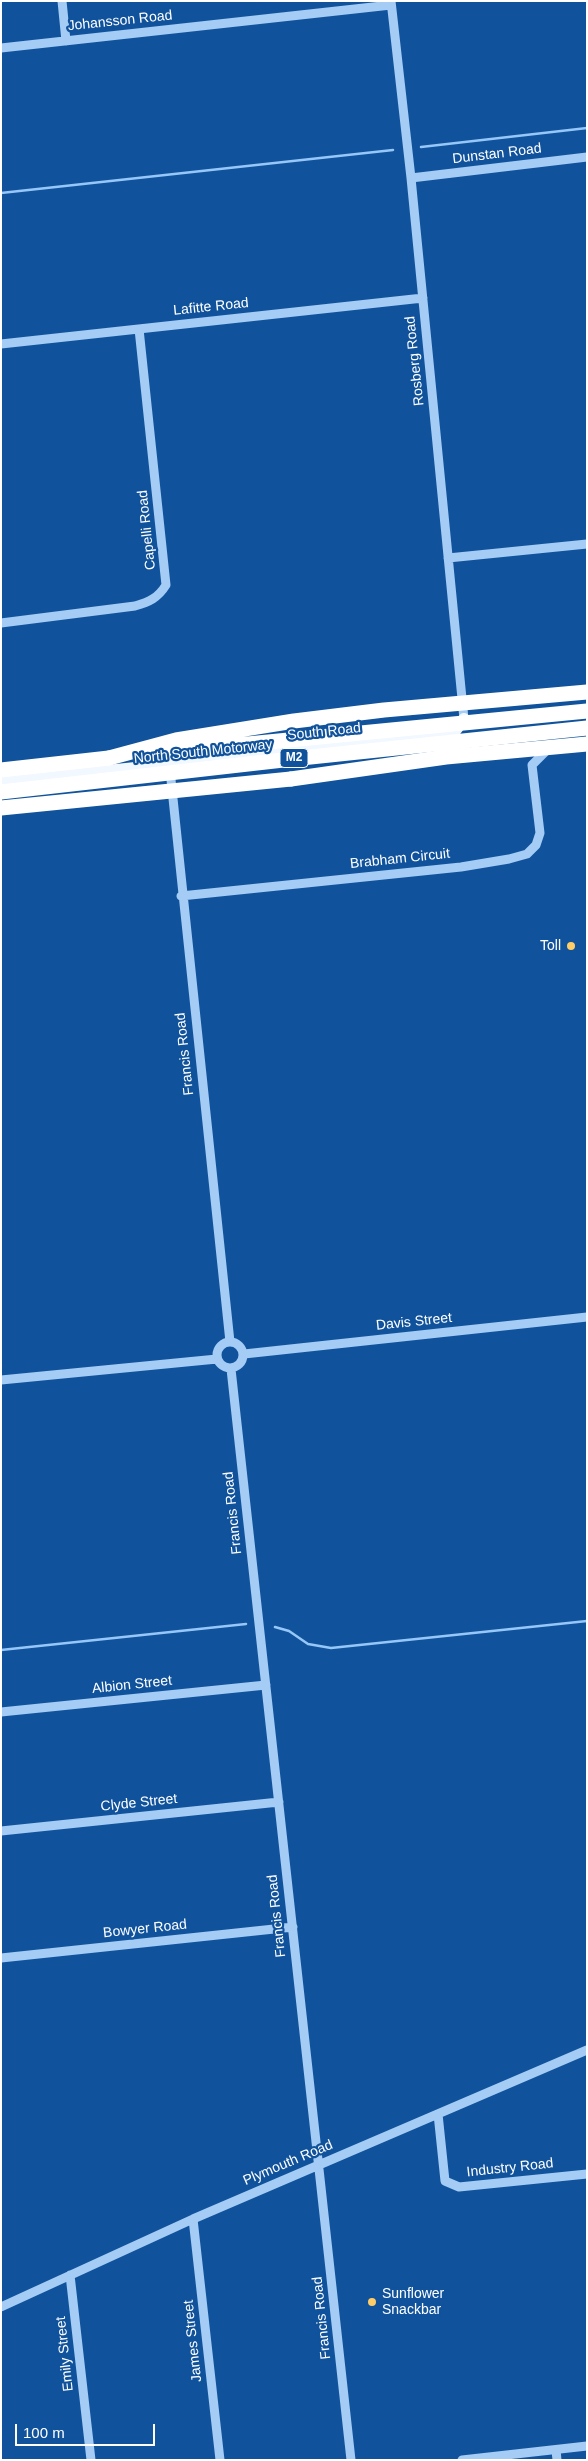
<!DOCTYPE html>
<style>
body{margin:0}
#map{position:relative;width:588px;height:2461px;overflow:hidden;background:#10539c;font-family:Helvetica,sans-serif}
canvas{display:block}
.frame{position:absolute;inset:0;border:2px solid #fff;pointer-events:none}
.scale{position:absolute;left:15px;top:2424px;width:140px;height:22px;box-sizing:border-box;border:2px solid #fff;border-top:0;padding-left:6px;font-size:15px;line-height:18px;white-space:nowrap;color:#fff;-webkit-text-stroke:4px #10539c;paint-order:stroke}
</style>
<div id="map">
<canvas width="588" height="2461"></canvas>
<div class="frame"></div>
<div class="scale">100 m</div>
</div>
<script>
const context = document.querySelector('canvas').getContext('2d');
context.lineJoin = 'round';
function strokePath(path, color, width, dash) { context.strokeStyle = color; context.lineWidth = width; context.lineCap = dash ? 'butt' : 'round'; context.setLineDash(dash || []); context.stroke(path); }
function write(font, color, halo, rows, align = 'center') {
  context.font = font + ' Helvetica,sans-serif'; context.lineWidth = 4.5; context.setLineDash([]); context.textBaseline = 'middle'; context.strokeStyle = halo; context.fillStyle = color; for (const [text, x, y, turn = 0] of rows) {
    context.save(); context.translate(x, y); context.rotate((+turn || 0) * Math.PI / 180); context.textAlign = isNaN(turn) ? turn : align; if (halo) context.strokeText(text, 0, 0); context.fillText(text, 0, 0); context.restore();
  }
}
strokePath(new Path2D(`
 M421 147 587 128
 M1 193 393 150
 M275 1627 289 1631 308 1644 331 1648 587 1621
 M1 1650 246 1624`), '#96c7f8', 2.5);
strokePath(new Path2D(`
 M62 1 66 41
 M391 1 411 178 464 719
 M1 48 391 5
 M411 178 587 157
 M1 344 423 298
 M448 558 587 544
 M1 623 135 606C149 602 158 598 166 585L139 329
 M532 765 548 749
 M170 770 230 1342
 M181 896 461 867 509 859 527 854 536 845 540 833 532 765
 M217 1355a13 13 0 1 1 26 0a13 13 0 1 1-26 0Z
 M244 1354 587 1317
 M231 1369 351 2460
 M1 1380 217 1359
 M1 1712 266 1685
 M1 1831 279 1802
 M1 1958 293 1927
 M438 2114 445 2181 459 2187 587 2174
 M193 2219 220 2460
 M70 2275 91 2460
 M1 2307 193 2219 587 2050
 M556 2450 557 2460
 M462 2460 587 2446`), '#a4ccf5', 9);
strokePath(new Path2D(`
 M1 782 443 736 455 731 464 719`), '#f2f8ff', 12);
strokePath(new Path2D(`
 M1 770 109 758
 M291 779 446 757 587 744`), '#fff', 15);
strokePath(new Path2D(`
 M155 753 587 711
 M109 758 176 740 294 721 384 710 587 692
 M1 792 301 758 587 728
 M1 808 291 779`), '#fff', 15);
for (const [x, y, r, color] of [
 [571,946,5,"#ffcd68"],
 [372,2302,5,"#ffcd68"]
]) { const dot = new Path2D(); dot.arc(x, y, r, 0, 2 * Math.PI); context.fillStyle = color; context.fill(dot); strokePath(dot, '#10539c', 2); }
for (const [x, y, w] of [
 [294,758,28]
]) { const box = new Path2D(); box.roundRect(x - w / 2, y - 9.5, w, 19, 4); context.fillStyle = '#10539c'; context.fill(box); strokePath(box, '#fff', 1); }
write('bold 12px', '#fff', null, [
 ["M2",294,758]
]);
write('14px', '#fff', '#10539c', [
 ["Johansson Road",120,21,-6],
 ["Dunstan Road",497,154,-7],
 ["Lafitte Road",211,307,-6],
 ["Rosberg Road",415,361,-96],
 ["Capelli Road",147,530,-96],
 ["South Road",324,732,-6],
 ["North South Motorway",203,752,-6],
 ["Brabham Circuit",400,859,-6],
 ["Francis Road",185,1054,-96],
 ["Davis Street",414,1322,-6],
 ["Francis Road",233,1513,-96],
 ["Albion Street",132,1685,-6],
 ["Clyde Street",139,1803,-6],
 ["Francis Road",277,1916,-96],
 ["Bowyer Road",145,1929,-6],
 ["Plymouth Road",288,2163,-23],
 ["Industry Road",510,2168,-6],
 ["Francis Road",322,2318,-96],
 ["James Street",193,2341,-96],
 ["Emily Street",65,2354,-96]
]);
write('14px', '#fff', '#10539c', [
 ["Toll",561,946],
 ["Sunflower",382,2294,"left"],
 ["Snackbar",382,2310,"left"]
], 'right');
</script>
